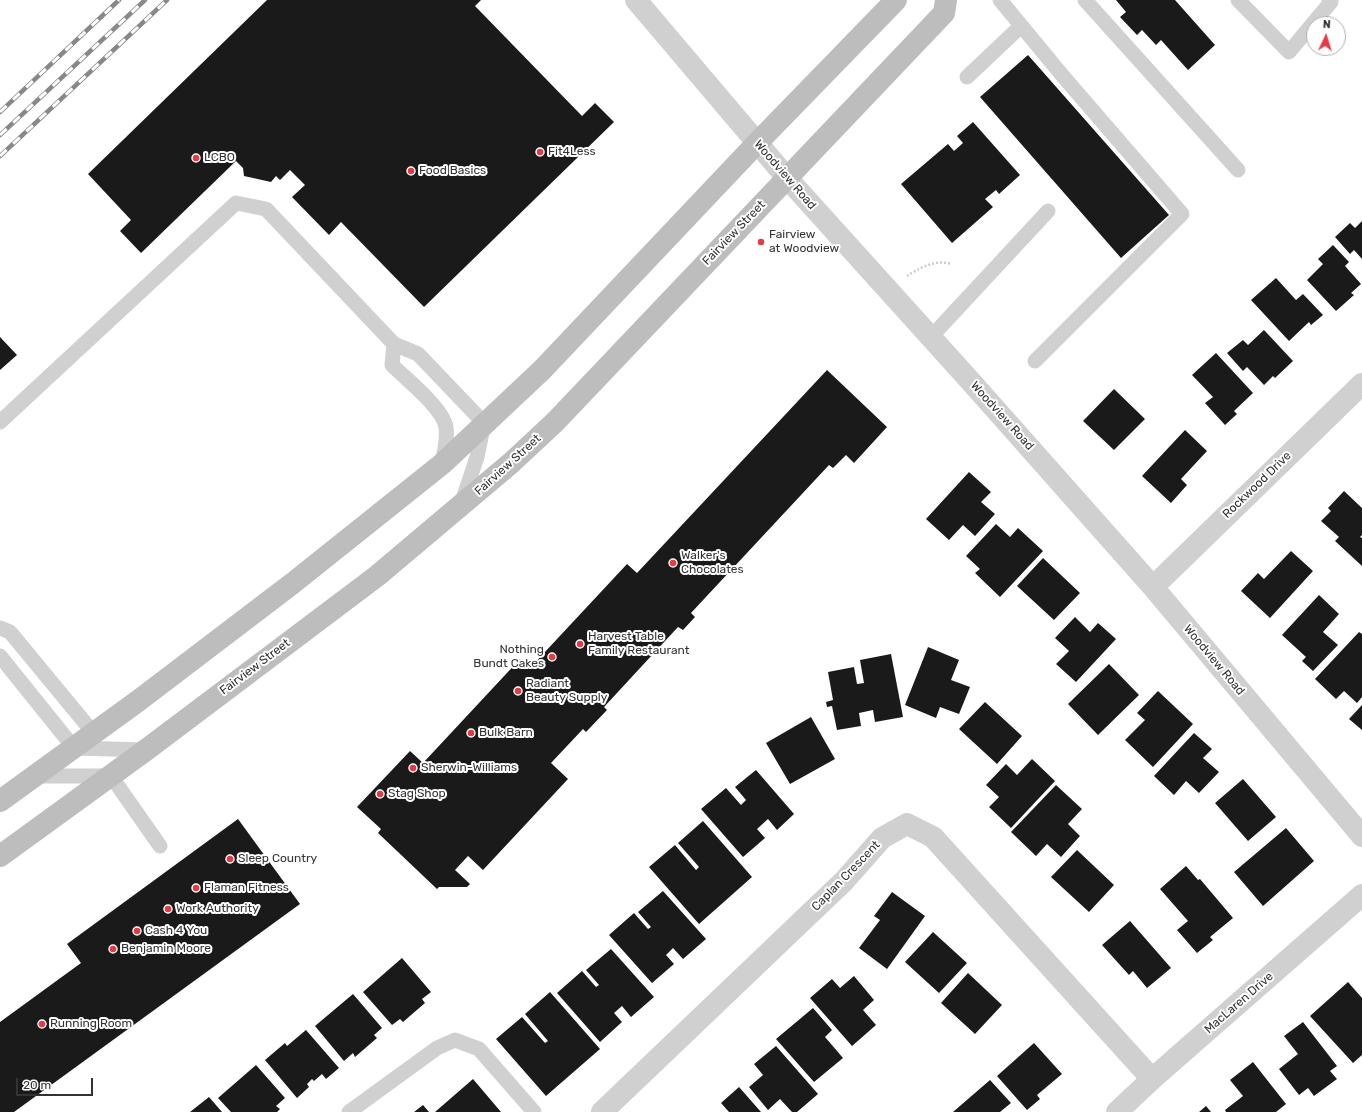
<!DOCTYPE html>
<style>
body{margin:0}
#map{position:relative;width:1362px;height:1112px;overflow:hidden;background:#fff;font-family:Rubik,sans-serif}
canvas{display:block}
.north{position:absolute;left:1306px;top:16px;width:40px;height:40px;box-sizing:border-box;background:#fff;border:1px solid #adadad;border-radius:50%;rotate:4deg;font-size:11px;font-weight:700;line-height:16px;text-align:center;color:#333}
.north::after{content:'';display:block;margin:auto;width:14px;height:18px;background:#e63946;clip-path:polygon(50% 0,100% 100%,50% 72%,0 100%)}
.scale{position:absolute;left:16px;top:1078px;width:77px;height:18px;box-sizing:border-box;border:2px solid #333;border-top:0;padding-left:5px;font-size:12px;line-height:14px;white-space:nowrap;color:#333;-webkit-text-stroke:3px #fff;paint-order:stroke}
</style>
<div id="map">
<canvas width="1362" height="1112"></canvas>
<div class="north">N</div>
<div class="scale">20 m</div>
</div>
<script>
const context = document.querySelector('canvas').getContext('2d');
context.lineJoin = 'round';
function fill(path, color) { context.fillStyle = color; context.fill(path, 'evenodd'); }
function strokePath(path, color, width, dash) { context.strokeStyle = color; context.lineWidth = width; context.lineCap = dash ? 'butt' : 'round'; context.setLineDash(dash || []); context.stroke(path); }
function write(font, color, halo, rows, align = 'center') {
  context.font = font + ' Rubik,sans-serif'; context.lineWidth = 4; context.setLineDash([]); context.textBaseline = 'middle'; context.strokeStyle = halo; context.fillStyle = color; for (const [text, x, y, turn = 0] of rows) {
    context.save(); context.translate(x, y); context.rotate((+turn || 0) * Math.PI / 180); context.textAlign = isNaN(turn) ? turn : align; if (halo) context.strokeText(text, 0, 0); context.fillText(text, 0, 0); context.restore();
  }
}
fill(new Path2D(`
 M267 0H481L475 6 582 116 595 103 614 122 424 307 341 222 329 235 292 197 305 185 290 170 280 180 276 176 271 182 244 176 243 168 236 161 141 253 120 231 131 220 88 174Z
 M1116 0H1175L1215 45 1188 70 1161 40 1156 45 1142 30 1137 35 1120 17 1126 12Z
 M1028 55 1169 215 1121 258 980 97Z
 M973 122 1020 175 999 194 996 190 985 199 993 207 952 243 901 184 948 144 954 151 963 143 957 136Z
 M1362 221V259L1354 250 1350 254 1335 237 1350 223 1355 228Z
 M1333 245 1349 262 1345 266 1361 284 1351 293 1354 295 1336 311 1307 280 1323 264 1318 259Z
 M1276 278 1296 300 1303 294 1323 315 1311 325 1309 322 1289 341 1251 300Z
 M1264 330 1293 361 1275 378 1273 376 1264 385 1247 367 1243 371 1227 353 1243 340 1248 345Z
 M0 337 17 355 0 370Z
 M1216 353 1253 393 1234 411 1237 414 1225 425 1205 403 1213 397 1192 375Z
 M827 370 887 427 854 463 846 455 833 468 829 465 691 613 695 617 683 630 678 627 604 707 607 710 586 732 583 729 551 763 568 779 483 870 468 856 455 870 470 884 467 887H439L437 889 378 833 381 829 357 807 410 751 423 763 520 659 530 668 627 564 637 573Z
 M1114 389 1145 419 1114 450 1083 421Z
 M1185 430 1207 451 1181 479 1187 485 1171 503 1142 476Z
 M969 472 991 492 981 502 995 514 975 536 963 525 949 540 926 519Z
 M1344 491 1362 508V535L1360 537 1362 538V566L1335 541 1339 537 1321 521 1331 511 1328 508Z
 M996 524 1010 537 1018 528 1043 551 1000 597 975 573 980 569 966 556Z
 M1291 551 1313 571 1270 618 1241 591 1258 573 1264 579Z
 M1043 558 1080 593 1054 620 1017 586Z
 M1319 595 1339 614 1323 632 1338 645 1313 671 1302 661 1306 657 1282 635Z
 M1075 617 1090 632 1098 623 1116 639 1076 682 1056 664 1069 651 1055 638Z
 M1359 632 1362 634V697L1357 703 1344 691 1336 699 1315 679Z
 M928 647 959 660 951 680 970 687 959 714 940 707 936 718 905 705Z
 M891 654 903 717 875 722 873 710 859 713 861 726 837 730 832 706 827 707 826 702 833 700 828 672 854 667 857 684 864 683 860 660Z
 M1109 664 1139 695 1098 735 1068 704Z
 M1158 691 1193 724 1153 767 1125 740 1145 720 1137 713Z
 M985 702 1022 736 997 764 959 729Z
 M1362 705V730L1349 719Z
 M811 717 835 759 790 784 766 743Z
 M1194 733 1212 749 1203 758 1219 772 1199 793 1186 781 1174 795 1154 776Z
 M1032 759 1055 781 1011 828 989 807 999 797 986 785 1006 764 1017 775Z
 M756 770 794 814 777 830 768 819 757 829 765 838 743 857 701 809 726 788 741 805 746 800 735 787Z
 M1243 779 1276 817 1248 841 1215 803Z
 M1056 785 1082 809 1068 824 1080 836 1061 857 1047 844 1036 856 1011 832Z
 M238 819 300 904 14 1112H0V1022L81 963 67 944Z
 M703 821 752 877 699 924 649 867 675 845 696 870 699 867 678 843Z
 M1286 828 1314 861 1263 906 1234 872Z
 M1077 850 1114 885 1089 912 1051 877Z
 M1186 866 1198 880 1200 879 1233 918 1210 937 1213 940 1197 953 1177 930 1188 921 1160 889Z
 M663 891 706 939 683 959 673 948 666 955 674 964 652 983 609 935 634 913 648 929 651 927 638 912Z
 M892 892 925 916 887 969 859 948 880 920 874 916Z
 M1130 921 1171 968 1147 988 1133 971 1129 975 1102 945Z
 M933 932 967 963 939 993 905 962Z
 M611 949 654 997 631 1017 622 1006 614 1013 622 1022 600 1042 557 993 582 971 596 987 599 985 586 970Z
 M402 958 431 992 422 999 425 1003 403 1022 400 1019 392 1025 363 992Z
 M968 973 1002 1005 975 1034 941 1003Z
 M854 976 874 1000 863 1010 876 1025 852 1046 810 998 832 979 840 988Z
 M1348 982 1362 998V1055L1353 1063 1310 1016Z
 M550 992 600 1049 546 1096 496 1039 522 1017 545 1043 548 1041 525 1014Z
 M353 994 382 1028 374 1035 377 1038 355 1057 353 1053 344 1061 315 1026Z
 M813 1008 832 1030 825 1037 843 1058 814 1082 776 1039Z
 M1303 1022 1337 1066 1330 1071 1337 1079 1314 1096 1308 1088 1299 1095 1279 1069 1298 1054 1284 1036Z
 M306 1030 339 1068 326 1079 322 1074 314 1081 312 1079 307 1084 309 1087 297 1098 265 1060 285 1043 287 1046Z
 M1034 1043 1062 1074 1037 1095 1040 1099 1027 1110 997 1076Z
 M776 1046 818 1094 797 1112H792L780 1099 768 1110 749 1087 763 1075 754 1064Z
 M1253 1062 1286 1104 1276 1112H1226L1225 1110 1243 1096 1230 1080Z
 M256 1065 285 1098 276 1106 280 1109 277 1112H231L218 1098Z
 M473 1079 501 1112H435Z
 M990 1080 1011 1103 1000 1112H953Z
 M739 1087 761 1112H729L721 1103Z
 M209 1097 222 1112H190Z
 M423 1105 429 1112H414Z
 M1206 1106 1211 1112H1199Z`), '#1a1a1a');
strokePath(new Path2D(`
 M907 276C919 268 936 259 951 264`), '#cdcdcd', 2.5, [2, 2]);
strokePath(new Path2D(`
 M1000 0 1062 75 1182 214 1035 361
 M1085 0 1238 170
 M1238 0 1289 52 1331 2 1329 0
 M967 77 1021 26
 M931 337 1048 211
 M394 344 392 365C406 379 443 408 446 427 448 439 444 452 442 464
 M0 422 236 203 266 209 394 344 418 354 484 423 477 457 461 505
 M0 628 10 632 86 724 94 732
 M0 656 74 748 146 750
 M34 776H111L160 846
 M349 1112 437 1048 455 1040 479 1049 534 1112`), '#d0d0d0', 15);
strokePath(new Path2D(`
 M636 0 787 178 973 384 1153 587 1362 836
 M1153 587 1362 384
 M602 1112 844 881 882 838 907 824 933 837 1152 1079
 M1117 1112 1152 1079 1362 895`), '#d0d0d0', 22);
strokePath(new Path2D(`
 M0 801 138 701 293 583 442 464 542 370 757 143 896 0
 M0 856 146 750 377 576 511 463 555 422 944 13 946 0`), '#bdbdbd', 22);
const rail = new Path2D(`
 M0 112 119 0
 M0 135 145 0
 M0 156 167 0`);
strokePath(rail, '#888', 4.5);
strokePath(rail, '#fff', 3, [9]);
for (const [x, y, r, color] of [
 [540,152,4,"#e63946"],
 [196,158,4,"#e63946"],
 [411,171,4,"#e63946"],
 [761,242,4,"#e63946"],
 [673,563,4,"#e63946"],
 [580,644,4,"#e63946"],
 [552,657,4,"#e63946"],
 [518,691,4,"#e63946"],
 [471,733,4,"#e63946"],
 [413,768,4,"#e63946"],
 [380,794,4,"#e63946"],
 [230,859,4,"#e63946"],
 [196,888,4,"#e63946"],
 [168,909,4,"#e63946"],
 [137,931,4,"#e63946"],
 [113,949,4,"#e63946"],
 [42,1024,4,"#e63946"]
]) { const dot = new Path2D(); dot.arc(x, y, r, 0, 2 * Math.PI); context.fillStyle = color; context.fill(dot); strokePath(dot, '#fff', 1.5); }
write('12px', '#333', '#fff', [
 ["Fit4Less",548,152],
 ["LCBO",204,158],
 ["Food Basics",419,171],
 ["Fairview",769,235],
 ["at Woodview",769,249],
 ["Walker's",681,556],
 ["Chocolates",681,570],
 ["Harvest Table",588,637],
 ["Family Restaurant",588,651],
 ["Nothing",544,650,"right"],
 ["Bundt Cakes",544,664,"right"],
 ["Radiant",526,684],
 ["Beauty Supply",526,698],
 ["Bulk Barn",479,733],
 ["Sherwin-Williams",421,768],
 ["Stag Shop",388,794],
 ["Sleep Country",238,859],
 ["Flaman Fitness",204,888],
 ["Work Authority",176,909],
 ["Cash 4 You",145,931],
 ["Benjamin Moore",121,949],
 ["Running Room",50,1024]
], 'left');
write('12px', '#333', '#fff', [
 ["Woodview Road",785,175,49],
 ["Fairview Street",734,233,-46],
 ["Woodview Road",1002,416,48],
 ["Fairview Street",508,465,-42],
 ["Rockwood Drive",1257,485,-44],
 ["Woodview Road",1214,660,50],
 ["Fairview Street",255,667,-37],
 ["Caplan Crescent",846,876,-46],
 ["MacLaren Drive",1239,1003,-41]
]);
</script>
